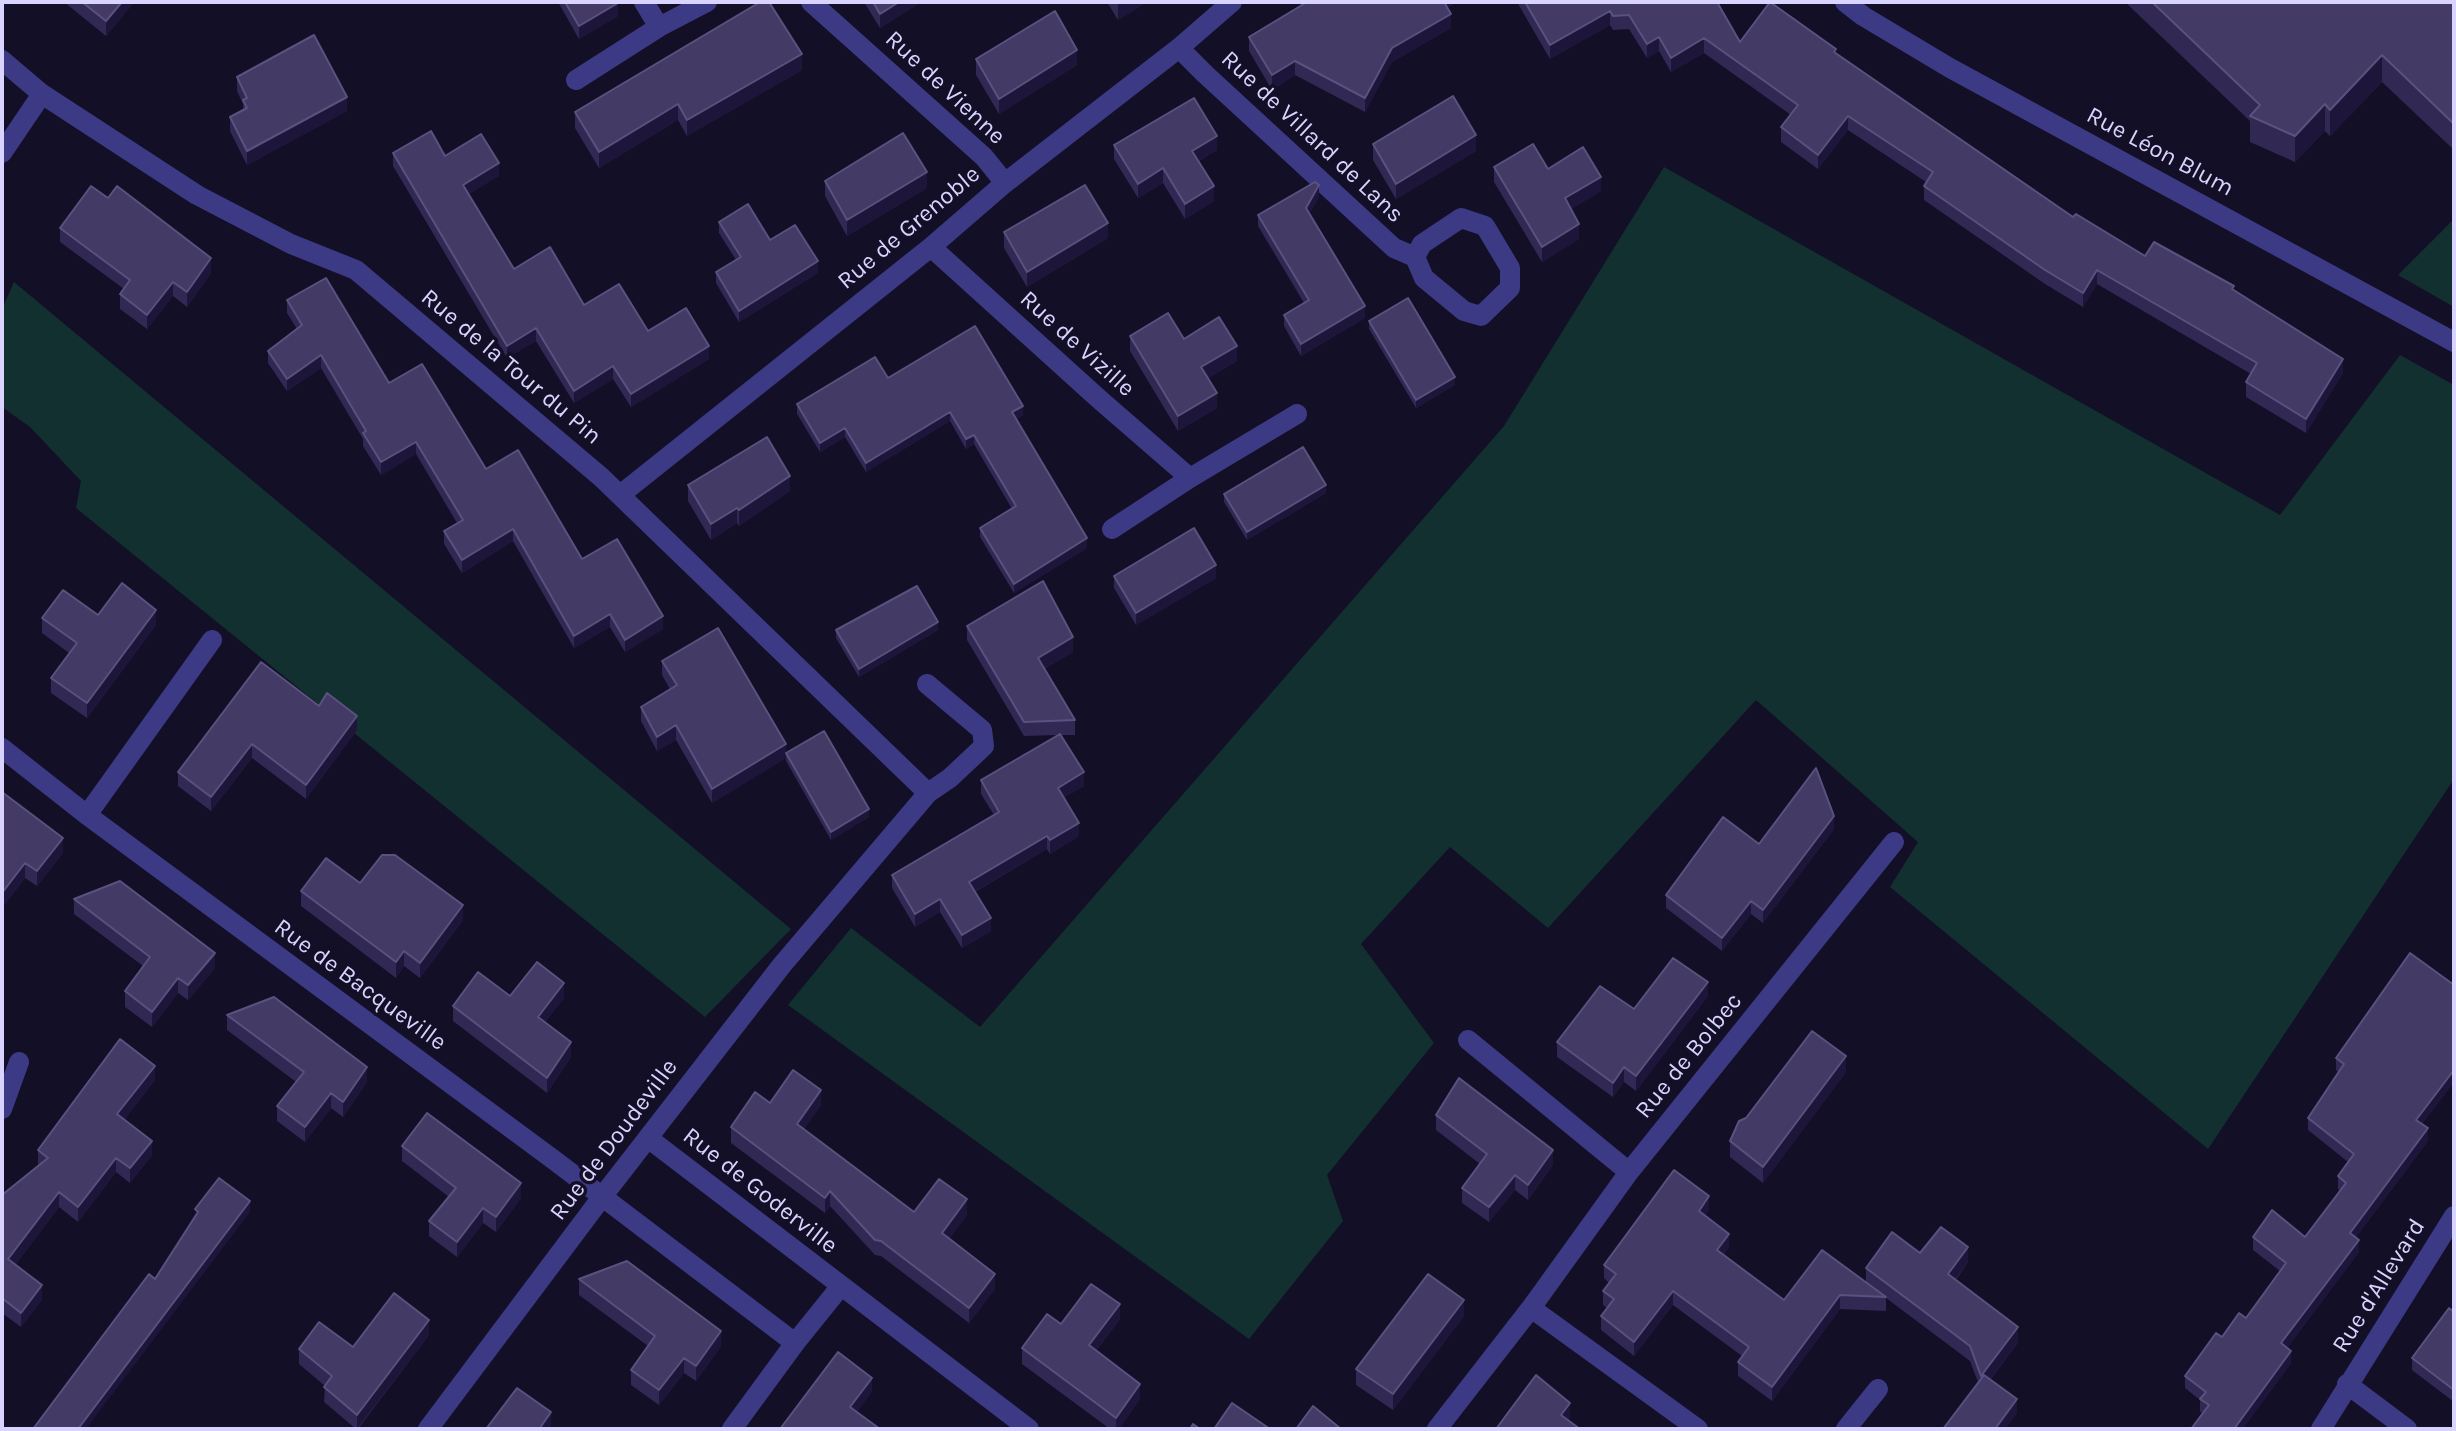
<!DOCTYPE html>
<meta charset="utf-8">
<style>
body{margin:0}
#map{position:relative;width:2456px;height:1431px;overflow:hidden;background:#130f26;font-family:Karla,sans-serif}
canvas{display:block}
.frame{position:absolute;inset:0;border:4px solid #d9d4ff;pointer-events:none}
</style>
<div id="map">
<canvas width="2456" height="1431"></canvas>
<div class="frame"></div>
</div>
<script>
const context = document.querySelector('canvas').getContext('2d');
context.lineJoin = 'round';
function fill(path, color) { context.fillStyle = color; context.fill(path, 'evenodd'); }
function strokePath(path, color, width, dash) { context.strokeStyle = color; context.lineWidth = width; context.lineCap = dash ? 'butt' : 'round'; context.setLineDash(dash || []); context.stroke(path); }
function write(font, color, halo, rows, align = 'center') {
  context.font = font + ' Karla,sans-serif'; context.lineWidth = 7; context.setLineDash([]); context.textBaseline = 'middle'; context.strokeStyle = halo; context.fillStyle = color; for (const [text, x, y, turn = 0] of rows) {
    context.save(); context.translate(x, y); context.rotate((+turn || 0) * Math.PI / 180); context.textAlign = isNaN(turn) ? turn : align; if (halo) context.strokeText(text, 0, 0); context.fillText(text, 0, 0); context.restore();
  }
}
fill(new Path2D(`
 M1664 167 2280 515 2400 355 2454 385V779L2208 1149 1890 887 1918 842 1756 700 1548 928 1450 847 1361 944 1434 1043 1327 1175 1343 1221 1249 1339 788 1005 851 928 980 1027 1504 426Z
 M2454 219V307L2398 275Z
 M14 282 791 929 705 1017 76 508 81 481 30 427 2 407V309Z`), '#12302f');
strokePath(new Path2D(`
 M644 2 659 27
 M811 2 984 157 1005 183
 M1845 2 1863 16 1950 68 2454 342
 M1179 48 1205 74 1394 248 1415 257 1424 278 1464 311 1481 316 1510 288V268L1485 226 1461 218 1422 244 1415 257
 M2 60 42 94 197 195 291 244 356 270 601 477 928 793
 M576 80 659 27 707 2
 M2 153 42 94
 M931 247 1099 399 1190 478
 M620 495 931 247 1005 183 1179 48 1232 2
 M1112 529 1190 478 1297 414
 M2 748 87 815 554 1160 795 1343
 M87 815 212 640
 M1468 1040 1629 1172
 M2 1109 19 1062
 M648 1138 1029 1429
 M1531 1308 1629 1172 1894 842
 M2347 1384 2407 1429
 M428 1429 602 1197 782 965 928 793 950 778 984 746 982 730 927 684
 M732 1429 795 1343 841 1286
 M1437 1429 1531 1308 1698 1429
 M1846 1429 1878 1389
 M2321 1429 2454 1216`), '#3d3a85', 20);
fill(new Path2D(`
 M64 2H134L106 36Z
 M558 2H617L618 16 579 39Z
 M864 2H921L880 28Z
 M1107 2H1147L1118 20Z
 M1517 2H1713L1740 42 1836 53 2073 217 2145 256 2234 290 2343 373 2306 433 2246 397V382L2251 374 2097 284 2083 307 2045 284 1924 200V186L1926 182 1848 130 1818 169 1781 142V127L1791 115 1704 53 1671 72 1659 51 1647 58 1629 29 1613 30 1610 25 1550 59Z
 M2125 2H2454V150L2382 82 2330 136 2325 131 2295 162 2250 142V121Z
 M1447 8 1451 28 1392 62 1365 112 1295 75 1272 90 1249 51V37Z
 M976 59 1077 65 999 114 976 75Z
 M802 70 687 136 678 120 599 168 575 128V112Z
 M237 77 347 111 247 165 230 131V117L243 110V104L237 91Z
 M1373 144 1476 151 1396 199 1373 160Z
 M1114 145 1217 150 1199 161 1214 201 1185 219 1163 183 1138 198 1114 159Z
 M393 153 445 156 499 176 468 194 514 269 584 305 648 331 709 359 631 407 613 379 574 403 536 341 507 358 393 166Z
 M1494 167 1601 191 1571 209 1579 239 1542 262 1494 182Z
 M825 181 927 188 847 236 825 196Z
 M1319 197 1309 214 1365 318 1301 356 1284 326V315L1304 303 1258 226V215Z
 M719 222 770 240 818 273 739 322 716 283V272L736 260 719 233Z
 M60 228 211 273 187 307 173 296 147 329 120 309V294L124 289 60 242Z
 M1004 232 1108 238 1027 287 1004 248Z
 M287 300 389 383 486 469 582 559 663 629 625 652 610 627 574 648 513 541 462 573 444 544V531L457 523 416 454 381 475 363 446V439L321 368 287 391 268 363V351L297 329 287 313Z
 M1369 321 1455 385 1416 408 1369 329Z
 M1130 336 1184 339 1237 361 1208 378 1217 408 1178 431 1130 351Z
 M888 378 1023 415 1016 419 1087 548 1014 593 980 537V528L1012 509 974 444 966 449 950 421 866 472 845 437 820 452 797 414V404Z
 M688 485 790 491 739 526 737 523 711 540 688 501Z
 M1326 493 1247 540 1224 502V494Z
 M1114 576 1216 578 1136 625 1114 588Z
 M98 615 156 625 87 718 51 693V678L69 653 42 633V618Z
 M967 626 1073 652 1044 669 1075 720V735H1061L1084 786 1063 798 1079 836 1050 854 1047 849 975 892 991 931 962 948 940 912 915 927 892 888V875L994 815 981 794V780L1058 735 1024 736 967 640Z
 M836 630H938L859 677 836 638Z
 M662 661 786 758 712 803 676 740 657 751 641 721V707L670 689 662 675Z
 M319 706 357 730 306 799 252 758 211 811 178 786V772Z
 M786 753 869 817 831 840 786 761Z
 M2 792 63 853 37 886 25 878 2 908Z
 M1834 829 1763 923 1751 914 1722 951 1666 908V895L1759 844Z
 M360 883 463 920 420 978 404 966 396 978 301 906V891Z
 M74 899 215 968 188 1000 178 993 152 1027 125 1007V991L143 966 74 914Z
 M2454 985V1082L2422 1124 2428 1141 2356 1237 2359 1252 2287 1348 2291 1364 2203 1413 2200 1412V1400L2185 1388V1376L2222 1337 2246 1318 2280 1271 2253 1250V1237H2305L2340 1191 2338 1189V1176L2348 1162 2308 1130V1118L2338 1072 2336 1070V1058Z
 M510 996 564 998 545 1022 571 1057 547 1093 453 1021V1006Z
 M1708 996 1636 1091 1624 1082 1613 1097 1557 1057V1042L1634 1009Z
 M227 1015 367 1082 343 1117 331 1108 305 1142 277 1121V1106L296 1082 227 1030Z
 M1846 1072 1763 1183 1730 1157V1141Z
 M155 1080 124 1120 152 1155 130 1183 116 1172 78 1222 59 1207 15 1265 42 1300 21 1327 2 1313V1195L39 1165 38 1164V1150Z
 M770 1103 821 1105 804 1129 914 1212 967 1215 949 1239 995 1289 969 1323 881 1256 875 1255 830 1206 825 1213 731 1143V1127Z
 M1436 1115 1553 1165 1528 1200 1515 1190 1489 1222 1462 1203V1188L1480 1164 1436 1130Z
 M402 1146 521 1198 496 1232 483 1223 457 1257 429 1236V1221L449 1197 402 1161Z
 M1709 1210 1705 1216 1729 1248 1723 1255 1784 1300 1866 1283V1268L1920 1253 1968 1262 1956 1280 2018 1343 1990 1380 2017 1414 1978 1382 1970 1361 1886 1298V1311L1840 1309 1772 1401 1738 1376V1362L1742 1356 1673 1305 1634 1356 1601 1330V1316L1607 1308 1603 1305V1291L1609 1283 1604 1278V1265Z
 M579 1279 721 1346 696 1381 684 1373 659 1405 631 1385V1370L648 1346 579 1295Z
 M2454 1312V1402L2412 1370V1358Z
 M1464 1316 1393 1410 1356 1385V1369Z
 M1120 1319 1096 1351 1140 1399 1119 1429H1110L1022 1364V1348L1061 1324Z
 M429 1335 358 1429H356L324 1402 325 1386 299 1364V1349L353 1347Z`), '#312854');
fill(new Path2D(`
 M122 2H134L106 36V21Z
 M899 2H921L880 28V14Z
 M1121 2H1147L1118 20V4Z
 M1441 2H1458L1441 12Z
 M618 3V16L579 39V26Z
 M1610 11V25L1550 59V45Z
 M1451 14V28L1392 62 1365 112V98L1392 48Z
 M1659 37V51L1647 58V44Z
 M1704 38V53L1671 72V58Z
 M1077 50V65L999 114V99Z
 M802 54V70L687 136V120Z
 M2382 55V82L2330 136V110Z
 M1295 61V75L1272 90V75Z
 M347 97V111L247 165V151Z
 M678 104V120L599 168V152Z
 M2325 104V131L2295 162V136Z
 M1848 116V130L1818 169V155Z
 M1476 135V151L1396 199V184Z
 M1217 136V150L1192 165V151Z
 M499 163V176L463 198V185Z
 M1163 168V183L1138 198V184Z
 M927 172V188L847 236V220Z
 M1601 177V191L1565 213V198Z
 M1319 185V197L1306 220V208Z
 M1214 186V201L1185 219V204Z
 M1108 223V238L1027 287V272Z
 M1579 224V239L1542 262V247Z
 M211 258V273L187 307V292Z
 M818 261V273L739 322V311Z
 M2097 270V284L2083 307V293Z
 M173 282V296L147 329V315Z
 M1365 306V318L1301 356V344Z
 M536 328V341L507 358V346Z
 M709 346V359L631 407V394Z
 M1237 346V361L1201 382V367Z
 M321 355V368L287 391V379Z
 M2343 359V373L2306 433V419Z
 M613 366V379L574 403V391Z
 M1455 377V385L1416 408V400Z
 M1217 393V408L1178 431V416Z
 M1023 406V415L1012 421V412Z
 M950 412V421L866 472V463Z
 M845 428V437L820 452V443Z
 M974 435V444L966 449V439Z
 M416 442V454L381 475V462Z
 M790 476V491L739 526V510Z
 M1326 485V493L1247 540V532Z
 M737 508V523L711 540V524Z
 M513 529V541L462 573V560Z
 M1087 538V548L1014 593V584Z
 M1216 565V578L1136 625V613Z
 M156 610V625L87 718V703Z
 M610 614V627L574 648V636Z
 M663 616V629L625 652V640Z
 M938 622V630L859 677V669Z
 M1073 637V652L1038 672V658Z
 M357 716V730L306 799V785Z
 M676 725V740L657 751V737Z
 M252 744V758L211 811V797Z
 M786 744V758L712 803V789Z
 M1084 772V786L1058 801V788Z
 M869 809V817L831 840V832Z
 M1834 816V829L1763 923V910Z
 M1079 823V836L1050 854V840Z
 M1047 836V849L969 895V882Z
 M63 838V853L37 886V871Z
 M25 863V878L2 908V893Z
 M940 899V912L915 927V914Z
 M1751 901V914L1722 951V938Z
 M463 905V920L420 978V963Z
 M991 918V931L962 948V935Z
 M404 951V966L396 978V962Z
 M215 953V968L188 1000V985Z
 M178 978V993L152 1027V1012Z
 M1708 982V996L1636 1091V1076Z
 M564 983V998L538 1032V1017Z
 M571 1042V1057L547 1093V1078Z
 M1846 1056V1072L1763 1183V1167Z
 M155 1066V1080L117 1129V1114Z
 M367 1067V1082L343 1117V1102Z
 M1624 1067V1082L1613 1097V1083Z
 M2454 1070V1082L2416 1132V1120Z
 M821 1090V1105L797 1139V1124Z
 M331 1093V1108L305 1142V1127Z
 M2428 1128V1141L2350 1245V1233Z
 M152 1141V1155L130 1183V1168Z
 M1553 1150V1165L1528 1200V1185Z
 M116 1158V1172L78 1222V1207Z
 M1515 1175V1190L1489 1222V1207Z
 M521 1183V1198L496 1232V1217Z
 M830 1191V1206L825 1213V1198Z
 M59 1192V1207L8 1274V1259Z
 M1709 1196V1210L1699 1224V1211Z
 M967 1199V1215L942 1249V1233Z
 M250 1201V1212L86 1429H78Z
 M483 1208V1223L457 1257V1242Z
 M1729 1234V1248L1717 1264V1250Z
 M2359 1240V1252L2281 1356V1343Z
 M1968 1247V1262L1948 1289V1274Z
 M995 1274V1289L969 1323V1308Z
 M42 1285V1300L21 1327V1313Z
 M1673 1291V1305L1634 1356V1342Z
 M1840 1295V1309L1772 1401V1387Z
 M1464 1300V1316L1393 1410V1394Z
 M1120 1304V1319L1089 1360V1345Z
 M429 1320V1335L357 1429V1415Z
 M2018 1327V1343L1981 1391V1376Z
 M721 1331V1346L696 1381V1366Z
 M2291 1351V1364L2243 1429H2234Z
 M684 1358V1373L659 1405V1390Z
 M872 1378V1392L850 1422V1407Z
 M1140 1384V1399L1119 1429H1116V1418Z
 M2017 1399V1414L2005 1429H1995Z
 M1570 1403V1418L1561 1429V1415Z
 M551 1412V1427L550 1429H540Z`), '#1d163a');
const building = new Path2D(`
 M82 2H122L106 21Z
 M565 2H617L618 3 579 26Z
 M760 2H769L802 54 687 120 678 104 599 152 575 112Z
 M873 2H899L880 14Z
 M1307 2H1444L1451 14 1392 48 1365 98 1295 61 1272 75 1249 37Z
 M1525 2H1713L1714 3 1717 2 1740 42 1770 2 1836 49 1834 52 2073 217 2076 214 2145 256 2154 242 2234 286 2232 289 2343 359 2306 419 2246 382 2257 363 2097 270 2083 293 2045 270 1924 186 1933 172 1848 116 1818 155 1781 127 1798 105 1704 38 1671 58 1659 37 1647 44 1629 15 1613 16 1610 11 1550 45Z
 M2152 2H2454V124L2382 55 2330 110 2325 104 2295 136 2250 116 2260 105Z
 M1055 11 1077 50 999 99 976 59Z
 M314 35 347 97 247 151 230 117 247 108 243 100 247 98 237 77Z
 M1453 96 1476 135 1396 184 1373 144Z
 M1194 98 1217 136 1192 151 1214 186 1185 204 1163 168 1138 184 1114 145Z
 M431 131 445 156 481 134 499 163 463 185 514 269 550 247 584 305 619 284 648 331 686 308 709 346 631 394 613 366 574 391 536 328 507 346 393 153Z
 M903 133 927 172 847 220 825 181Z
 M1533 144 1548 169 1583 147 1601 177 1565 198 1579 224 1542 247 1494 167Z
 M1315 182 1319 185 1306 208 1365 306 1301 344 1284 315 1309 300 1258 215Z
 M1085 185 1108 223 1027 272 1004 232Z
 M91 186 108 198 117 186 211 258 187 292 173 282 147 315 120 294 130 280 60 228Z
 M748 204 770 240 795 225 818 261 739 311 716 272 741 257 719 222Z
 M326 278 389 383 422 364 486 469 518 450 582 559 617 539 663 616 625 640 610 614 574 636 513 529 462 560 444 531 463 520 416 442 381 462 363 433 366 431 321 355 287 379 268 351 302 325 287 300Z
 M1408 298 1455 377 1416 400 1369 321Z
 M1168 313 1184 339 1219 317 1237 346 1201 367 1217 393 1178 416 1130 336Z
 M975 326 1023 406 1012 412 1087 538 1014 584 980 528 1016 506 974 435 966 439 950 412 866 463 845 428 820 443 797 404 875 357 888 378Z
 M767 437 790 476 739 510 737 508 711 524 688 485Z
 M1303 447 1326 485 1247 532 1224 494Z
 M1194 528 1216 565 1136 613 1114 576Z
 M1043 581 1073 637 1038 658 1075 720 1024 722 967 626Z
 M122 583 156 610 87 703 51 678 77 643 42 618 63 590 98 615Z
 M917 586 938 622 859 669 836 630Z
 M718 628 786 744 712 789 676 725 657 737 641 707 677 685 662 661Z
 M261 662 319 706 327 693 357 716 306 785 252 744 211 797 178 772Z
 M824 731 869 809 831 832 786 753Z
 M1060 734 1084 772 1058 788 1079 823 1050 840 1047 836 969 882 991 918 962 935 940 899 915 914 892 875 999 812 981 780Z
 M1816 768 1834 816 1763 910 1751 901 1722 938 1666 895 1723 817 1759 844Z
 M2 792 63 838 37 871 25 863 2 893Z
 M382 855H395L463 905 420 963 404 951 396 962 301 891 326 858 360 883Z
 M120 881 215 953 188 985 178 978 152 1012 125 991 150 957 74 899Z
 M2410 953 2454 985V1070L2416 1120 2428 1128 2350 1233 2359 1240 2281 1343 2291 1351 2234 1429H2191L2209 1405 2200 1399 2206 1392 2185 1376 2216 1333 2222 1337 2239 1313 2246 1318 2286 1263 2253 1237 2272 1210 2305 1237 2346 1183 2338 1176 2354 1154 2308 1118 2344 1064 2336 1058Z
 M1673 958 1708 982 1636 1076 1624 1067 1613 1083 1557 1042 1600 986 1634 1009Z
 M537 962 564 983 538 1017 571 1042 547 1078 453 1006 478 972 510 996Z
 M274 997 367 1067 343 1102 331 1093 305 1127 277 1106 304 1072 227 1015Z
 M1812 1031 1846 1056 1763 1167 1730 1141 1739 1121 1746 1118Z
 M120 1039 155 1066 117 1114 152 1141 130 1168 116 1158 78 1207 59 1192 8 1259 42 1285 21 1313 2 1298V1195L48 1158 38 1150Z
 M793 1070 821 1090 797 1124 914 1212 939 1179 967 1199 942 1233 995 1274 969 1308 881 1241 875 1240 830 1191 825 1198 731 1127 755 1092 770 1103Z
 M1459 1078 1553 1150 1528 1185 1515 1175 1489 1207 1462 1188 1487 1154 1436 1115Z
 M427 1113 521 1183 496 1217 483 1208 457 1242 429 1221 456 1188 402 1146Z
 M1674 1170 1709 1196 1699 1211 1729 1234 1717 1250 1784 1300 1822 1250 1886 1297 1840 1295 1772 1387 1738 1362 1749 1347 1673 1291 1634 1342 1601 1316 1614 1299 1603 1291 1616 1274 1604 1265Z
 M219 1178 250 1201 78 1429H33L149 1274 155 1279 198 1212 195 1209Z
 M1941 1227 1968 1247 1948 1274 2018 1327 1981 1376 1970 1346 1866 1268 1892 1232 1920 1253Z
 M627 1261 721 1331 696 1366 684 1358 659 1390 631 1370 655 1336 579 1279Z
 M1428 1274 1464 1300 1393 1394 1356 1369Z
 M1091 1284 1120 1304 1089 1345 1140 1384 1116 1418 1022 1348 1047 1314 1061 1324Z
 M394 1293 429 1320 357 1415 324 1387 332 1376 299 1349 319 1322 353 1347Z
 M2449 1308 2454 1312V1390L2412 1358Z
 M838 1352 872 1378 850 1407 880 1429H780Z
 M1536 1375 1570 1403 1561 1415 1580 1429H1496Z
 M1984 1375 2017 1399 1995 1429H1943Z
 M517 1388 551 1412 540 1428 541 1429H486Z
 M1232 1403 1270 1429H1214Z
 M1313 1406 1341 1429H1296Z
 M1193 1424 1200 1429H1190Z`);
fill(building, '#433a66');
strokePath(building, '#5a527e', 2);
write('24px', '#d9d4ff', '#130f26', [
 ["Rue de Vienne",945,88,43],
 ["Rue de Villard de Lans",1312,137,43],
 ["Rue Léon Blum",2160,152,28],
 ["Rue de Grenoble",909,228,-40],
 ["Rue de Vizille",1077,344,42],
 ["Rue de la Tour du Pin",511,367,40],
 ["Rue de Bacqueville",360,985,36],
 ["Rue de Bolbec",1689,1056,-51],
 ["Rue de Doudeville",614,1140,-53],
 ["Rue de Goderville",760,1191,38],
 ["Rue d'Allevard",2379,1286,-58]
]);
</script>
